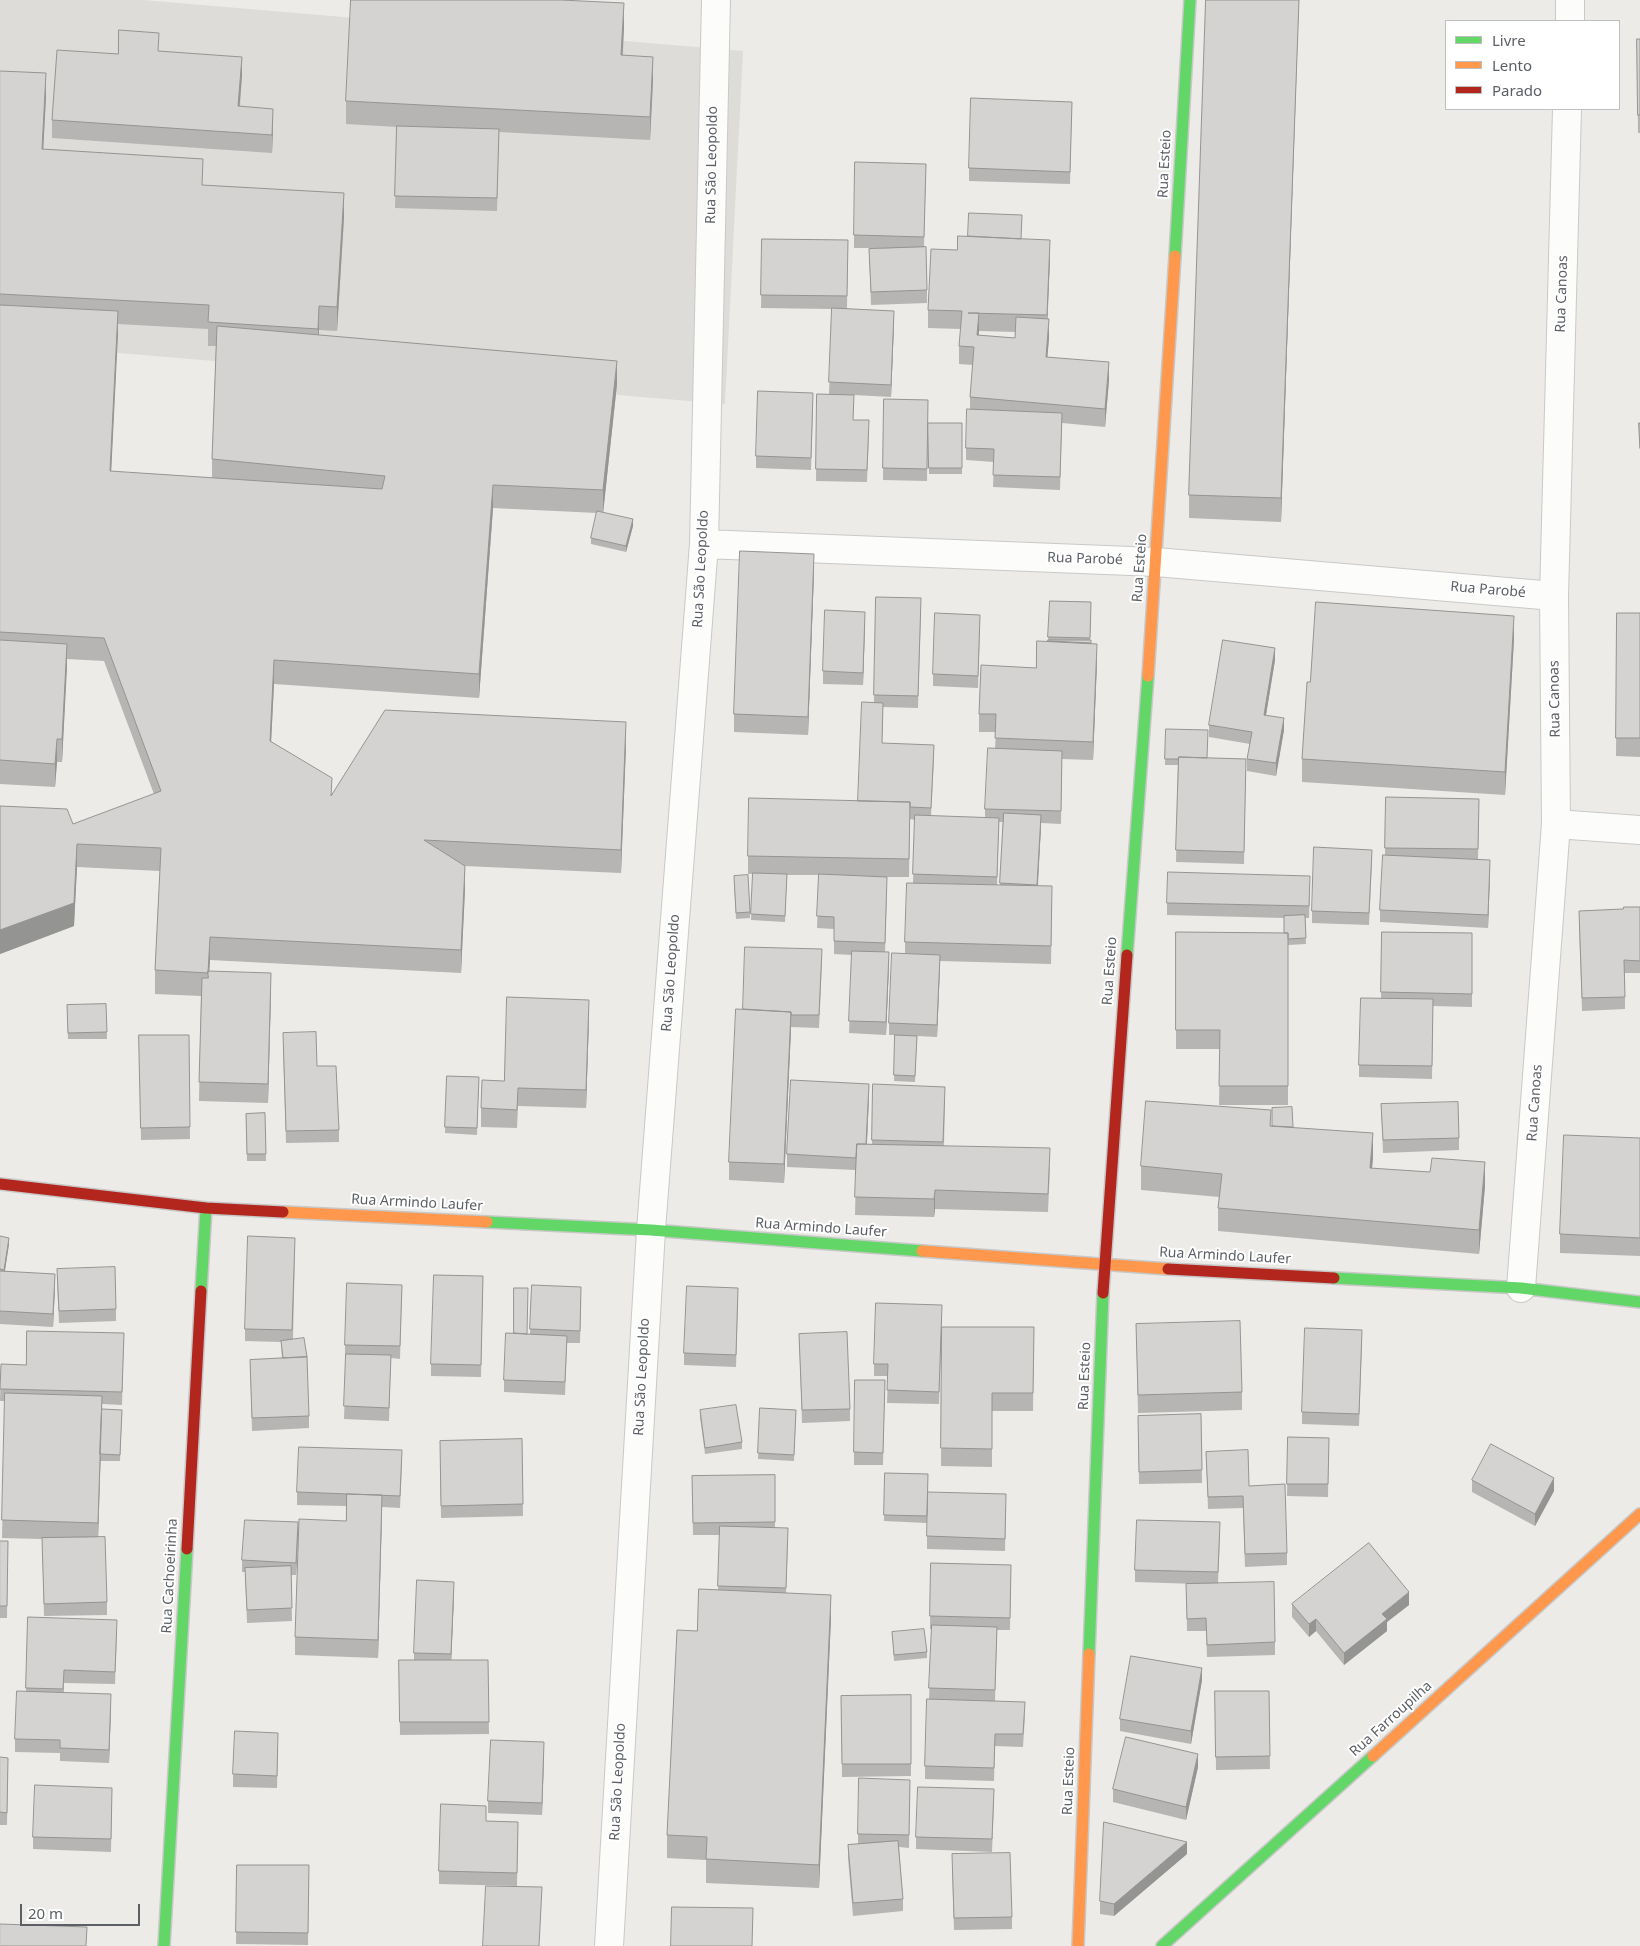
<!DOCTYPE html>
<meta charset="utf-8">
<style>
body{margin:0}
#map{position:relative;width:1640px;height:1946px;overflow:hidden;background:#ecebe7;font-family:"Noto Sans",sans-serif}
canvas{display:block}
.legend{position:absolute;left:1445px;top:20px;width:175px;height:90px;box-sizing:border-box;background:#fff;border:1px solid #bebfc1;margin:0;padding:6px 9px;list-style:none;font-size:15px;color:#5c6065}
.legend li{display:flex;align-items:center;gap:10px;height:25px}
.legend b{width:25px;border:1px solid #bebfc1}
.scale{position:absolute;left:20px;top:1904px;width:120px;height:22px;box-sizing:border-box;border:2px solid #5c6065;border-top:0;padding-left:6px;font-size:15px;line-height:18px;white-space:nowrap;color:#5c6065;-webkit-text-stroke:4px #fff;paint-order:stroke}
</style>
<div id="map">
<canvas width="1640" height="1946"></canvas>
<ul class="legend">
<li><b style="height:6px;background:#63d668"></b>Livre</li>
<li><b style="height:6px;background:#ff974d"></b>Lento</li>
<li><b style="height:6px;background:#b3261e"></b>Parado</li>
</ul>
<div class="scale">20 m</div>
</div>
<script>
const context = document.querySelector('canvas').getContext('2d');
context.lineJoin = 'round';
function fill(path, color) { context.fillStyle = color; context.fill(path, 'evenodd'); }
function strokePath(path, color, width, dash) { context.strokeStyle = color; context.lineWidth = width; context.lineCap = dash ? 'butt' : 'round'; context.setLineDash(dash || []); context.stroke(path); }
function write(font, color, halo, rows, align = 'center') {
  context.font = font + ' "Noto Sans",sans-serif'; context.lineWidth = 4; context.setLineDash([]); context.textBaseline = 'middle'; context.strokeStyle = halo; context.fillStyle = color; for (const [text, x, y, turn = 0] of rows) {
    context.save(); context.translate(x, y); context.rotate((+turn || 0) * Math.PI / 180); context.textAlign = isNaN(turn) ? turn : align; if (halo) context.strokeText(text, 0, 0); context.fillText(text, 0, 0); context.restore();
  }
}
fill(new Path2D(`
 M0 0H143L743 51 725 404 0 343Z`), '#dddcd8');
const street = new Path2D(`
 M1570 21V0
 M704 544 1156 562 1554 596
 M1556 824 1640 830
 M1521 1288 1556 824 1554 596 1567 109
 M609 1946 651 1230 704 544 716 0`);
const fast = new Path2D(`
 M1175 256 1190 0
 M1127 955 1148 676
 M487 1222 651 1230 922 1251
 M1334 1278 1521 1288 1640 1302
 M201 1291 206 1208
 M1089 1654 1103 1293
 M164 1946 187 1549
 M1162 1946 1373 1756`);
const slow = new Path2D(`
 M1148 676 1175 256
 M283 1212 487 1222
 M922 1251 1168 1269
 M1373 1756 1640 1514
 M1078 1946 1089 1654`);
const jam = new Path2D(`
 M0 1184 206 1208 283 1212
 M1168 1269 1334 1278
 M1103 1293 1127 955
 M187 1549 201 1291`);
strokePath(street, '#c9c9c9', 30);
strokePath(fast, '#c7c8c7', 14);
strokePath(slow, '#c7c8c7', 14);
strokePath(jam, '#c7c8c7', 14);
strokePath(street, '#fcfcfb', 28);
strokePath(fast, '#63d668', 11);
strokePath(slow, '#ff974d', 11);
strokePath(jam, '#b3261e', 11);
fill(new Path2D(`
 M1206 0H1299L1281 522 1189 518V495Z
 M624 27 623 55 653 80 650 140 499 132 497 211 395 208 397 127 346 124V101Z
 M1637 39H1640V133H1638Z
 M159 51 242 75 240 106 273 127 272 153 52 138V120L118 54Z
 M0 71 46 97 43 149 344 217 337 331 319 330V335L617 384 603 513 633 526 626 552 591 544V538L597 513 493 508 479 698 274 684 271 742 332 794 626 745 621 873 465 866V889L461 973 210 960 209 971 271 991 268 1103 199 1101 201 996 155 994V970L160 871 77 867 74 926 0 954V806L73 824 154 794 104 661 67 659 62 762H57L55 787 0 784ZM118 324 208 329V346H216L212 459V478L111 472Z
 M1072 102 1070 184 969 181V168Z
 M926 164 924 247 927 290V303L871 305 869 249 888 248H854V235Z
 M762 239 848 240 847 308 894 323 891 397 854 395 853 420 869 432 867 482 816 481 817 394H829L832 309 761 308Z
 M1022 239 1050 258 1047 319 1049 338 1047 357 1109 380 1105 427 1062 423 1060 490 993 487 994 462 966 460V448L970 409V397L973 365 959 364V346L961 329 928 328V310L957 250ZM979 331 1015 332V338L979 335Z
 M884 399 928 400 927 481 883 480Z
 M813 405 811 470 756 468V456Z
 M928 423H962V474H929Z
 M814 572 808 735 734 732V714Z
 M876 597 921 610 918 708 883 707 882 743 934 758 931 816 985 818V809L995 748 996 732H979V714L1036 668 1048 641 1050 601 1091 602 1090 640 1097 662 1093 760 1062 759 1061 824 1041 823 1038 886 1052 904 1051 964 940 961 937 1037 917 1036 915 1082 894 1081 895 1035H889V1023L905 954V942L913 883 915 820 910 819 909 877H882L887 889 885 952 889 964 886 1035 849 1033 852 955 834 954V929L817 928 819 875H787L785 922 751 920 753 874H748V856L858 801 874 702ZM999 822H1003L1000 885H997Z
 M1617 613H1640V757L1616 756Z
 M865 624 863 685 823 684V671Z
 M980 628 978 688 933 686V674Z
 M1514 639 1505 795 1302 782V759L1310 682Z
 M1275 660 1266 715 1284 730 1276 776 1247 771V759L1250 744 1209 737V725Z
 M1166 729 1207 758 1246 759 1244 864 1176 862 1178 765H1165Z
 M1386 797 1479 799 1478 860 1490 872 1488 928 1380 922V910L1385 855Z
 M1372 862 1369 925 1312 923V911Z
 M734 882 750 912V918L736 919Z
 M1310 888 1309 918H1305L1306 944 1288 945V1105H1219L1220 1049H1176V932L1284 933V918L1167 915V903Z
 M1640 907V973H1625V1009L1582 1011 1579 923 1623 909Z
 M1382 932 1472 933V1007L1433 1006 1432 1079 1359 1077V1065L1381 999Z
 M822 962 819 1028 791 1027 784 1183 729 1180V1162L743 1009Z
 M106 1004 107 1039H68L67 1005Z
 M589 1018 586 1108 518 1106 517 1128 481 1127V1108L504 1081Z
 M139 1035H189L190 1139 141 1140Z
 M283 1046 317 1066 339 1130V1142L286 1143Z
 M447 1076 479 1077 477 1135 445 1133Z
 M873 1084 945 1099 944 1146 1050 1167 1048 1212 935 1209 934 1217 855 1215 856 1170 787 1167V1154L869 1096 867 1144H872Z
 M1381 1104 1459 1138V1150L1383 1153Z
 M265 1113 266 1161H247L246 1114Z
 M1271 1126 1293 1127 1373 1157 1372 1168 1485 1186 1479 1254 1218 1231V1208L1219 1197 1141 1190V1166Z
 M1640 1138V1256L1560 1253V1234Z
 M0 1236 9 1244 5 1271 55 1287 53 1327 0 1324Z
 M295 1250 293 1339 309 1416V1428L252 1431 250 1360 282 1358 281 1342 245 1341V1329Z
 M483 1276 481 1377 431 1376V1364Z
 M57 1281 116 1309V1321L59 1323Z
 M402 1285 400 1359 391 1358 389 1421 344 1419 346 1357H345V1345Z
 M532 1285 581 1299 580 1343H567L565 1395 504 1392V1380L514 1333 530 1334Z
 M738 1301 736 1367 684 1365V1353Z
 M942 1317 939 1404 887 1403 888 1376H874V1364Z
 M1136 1324 1242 1392V1410L1138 1413Z
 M942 1327H1034L1033 1411H992V1467L941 1466Z
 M124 1333 122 1405 102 1404 101 1442 122 1410 120 1461H100L98 1537 107 1602V1615L44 1616 42 1539 2 1538 5 1401H0L1 1364 26 1365Z
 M799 1334 850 1409V1421L802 1423Z
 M1362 1342 1359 1426 1302 1424V1412Z
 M885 1380 883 1465H854V1452Z
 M760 1408 796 1410 794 1461 758 1459Z
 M700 1410 742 1442V1449L705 1454 700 1417Z
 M1201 1414 1202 1483 1139 1484 1138 1416Z
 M1288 1437 1329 1438 1328 1497 1287 1496Z
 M522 1439 523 1516 441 1518 440 1441Z
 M1206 1452 1249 1486 1287 1553V1565L1245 1567 1243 1508 1208 1509Z
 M402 1463 400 1508 382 1507 378 1658 295 1655V1637L346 1521V1506L297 1505V1492Z
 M885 1473 928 1474 927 1523 884 1521Z
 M775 1475V1528L788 1541 786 1593 831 1618 819 1888 706 1883V1860L667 1858V1835L697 1631 718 1590 720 1535H693L692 1476Z
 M1472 1480 1554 1491 1535 1526 1472 1492Z
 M1006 1507 1005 1551 927 1549V1536Z
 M298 1535 296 1575H291L292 1621 247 1623 245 1572H242V1560Z
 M1220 1535 1218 1583 1275 1642V1655L1207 1657 1206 1631H1187L1186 1584H1197L1135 1582V1570Z
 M0 1541H8L7 1618H0Z
 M931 1563 1011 1565 1010 1630H997L995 1701 1025 1715 1023 1747 995 1746 994 1781 925 1779V1766L929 1699 932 1629H930Z
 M454 1594 451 1660H488L489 1734 400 1735 399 1660H414V1653Z
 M1292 1604 1409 1605 1387 1622V1631L1344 1665 1316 1631 1309 1637 1292 1617Z
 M28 1617 117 1632 115 1684 64 1683V1693L111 1707 109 1763 60 1761V1753L15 1752V1739L26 1691Z
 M892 1632 927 1652V1658L894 1661Z
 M1202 1680 1191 1744 1120 1731V1719Z
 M1215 1691H1269L1270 1769 1216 1770Z
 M911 1695V1776L842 1777 841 1696Z
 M278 1746 277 1788 233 1787V1774Z
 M544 1754 542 1815 488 1813V1801Z
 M0 1757 8 1770 7 1825H0Z
 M1198 1767 1186 1820 1113 1802V1789Z
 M910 1780 909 1848 899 1847 903 1899V1911L853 1916 848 1858V1845L858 1844V1834Z
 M112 1801 111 1852 33 1849V1837Z
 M994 1802 992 1852 916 1849V1837Z
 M486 1821 518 1822 517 1886 439 1884V1871Z
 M1187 1854 1114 1916 1100 1914V1901Z
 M237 1865H309L308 1945 236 1944Z
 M952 1866 1012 1917V1929L954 1930Z`), '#b6b5b4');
fill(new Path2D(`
 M1299 0 1281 522V498Z
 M624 3V27L621 78V55Z
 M242 57V75L238 124V106Z
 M653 57V80L650 140V117Z
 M46 73V97L42 173V149Z
 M273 109V127L272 153V135Z
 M344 193V217L337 331V307Z
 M1050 240V258L1047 333V315Z
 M319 306V330L318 352V329Z
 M118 311V335L110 495V471Z
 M894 311V323L891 397V385Z
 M979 313V332L977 353V335Z
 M1049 319V338L1046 375V357Z
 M617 361V384L603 514V490Z
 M1109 362V380L1105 427V409Z
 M493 485V508L479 698V674Z
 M633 519V526L626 552V546Z
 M814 554V572L808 735V717Z
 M865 612V624L863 685V673Z
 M1514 616V639L1505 795V772Z
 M67 644V668L62 762V739Z
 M1097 644V662L1093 760V742Z
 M1275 648V660L1264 727V715Z
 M274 660V684L270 764V741Z
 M1284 718V730L1276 776V763Z
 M626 722V745L621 873V850Z
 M57 739V762L55 787V764Z
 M1041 815V828L1037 897V885Z
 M77 844V867L74 926 0 954V930Z
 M1490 860V872L1488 928V915Z
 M465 866V889L461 973V950Z
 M210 937V960L208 996V973Z
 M889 952V964L886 1035V1022Z
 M940 955V967L937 1037V1025Z
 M271 973V991L268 1103V1084Z
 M589 1000V1018L586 1108V1090Z
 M791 1012V1030L784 1183V1164Z
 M869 1084V1096L866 1162V1150Z
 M1373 1133V1157L1370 1191V1168Z
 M1485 1162V1186L1479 1254V1230Z
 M935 1190V1209L934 1217V1199Z
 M9 1238V1244L4 1276V1270Z
 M55 1274V1287L53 1327V1314Z
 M102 1396V1414L98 1541V1523Z
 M1554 1478V1491L1535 1526V1514Z
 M382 1495V1513L378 1658V1640Z
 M298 1522V1535L296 1575V1563Z
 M454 1582V1594L451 1667V1654Z
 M1409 1592V1605L1387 1622V1631L1344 1665V1653L1382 1614Z
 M831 1595V1618L819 1888V1865Z
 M1316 1619V1631L1309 1637V1624Z
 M1202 1668V1680L1191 1744V1731Z
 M111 1694V1707L109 1763V1750Z
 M544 1742V1754L542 1815V1803Z
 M1198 1754V1767L1186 1820V1807Z
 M1187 1842V1854L1114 1916V1904Z`), '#949492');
const building = new Path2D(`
 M351 0H561L624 3 621 55 653 57 650 117 346 101Z
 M1206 0H1299L1281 498 1189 495Z
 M119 30 159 33 158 51 242 57 238 106 273 109 272 135 52 120 57 50 118 54Z
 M1637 39H1640V115H1638Z
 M0 71 46 73 42 149 203 159 202 185 344 193 337 307 319 306 318 329 208 322 209 305 0 294Z
 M971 98 1072 102 1070 172 969 168Z
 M397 126 499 129 497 198 395 196Z
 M855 162 926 164 924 237 854 235Z
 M969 213 1022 215 1021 239 968 236Z
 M958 236 1050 240 1047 315 968 313H979L977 335 1015 338 1016 317 1049 319 1046 357 1109 362 1105 409 970 397 974 347 959 346 962 311 928 310 931 249 957 250Z
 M762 239 848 240 847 296 761 295Z
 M926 247 927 290 871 292 869 249Z
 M0 305 118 311 110 471 382 489 385 476 212 459 217 326 617 361 603 490 493 485 479 674 274 660 270 741 332 778 331 796 385 710 626 722 621 850 424 840 465 866 461 950 210 937 208 973 155 970 161 848 77 844 74 903 0 930V806L67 809 73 824 161 791 104 638 0 632Z
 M832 308 894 311 891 385 829 382Z
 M758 391 813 393 811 458 756 456Z
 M817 394 854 395 853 420H869L867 470 816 469Z
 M884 399 928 400 927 469 883 468Z
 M967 409 1062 413 1060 477 993 475 994 449 966 448Z
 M928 423H962V468H929Z
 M1639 423H1640V448Z
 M597 511 633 519 626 546 591 538Z
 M740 551 814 554 808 717 734 714Z
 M876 597 921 598 918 696 874 695Z
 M1050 601 1091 602 1090 638 1048 637Z
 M1316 602 1514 616 1505 772 1302 759 1307 682H1310Z
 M825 610 865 612 863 673 823 671Z
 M935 613 980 615 978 676 933 674Z
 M1617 613H1640V738H1616Z
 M0 640 67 644 62 739H57L55 764 0 760Z
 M1048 640H1091V643L1048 641Z
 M1223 640 1275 648 1264 715 1284 718 1276 763 1247 759 1252 732 1209 725Z
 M1037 641 1097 644 1093 742 995 738 996 714H979L981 665 1036 668Z
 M862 702 883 703 882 743 934 745 931 808 910 807V802L858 801Z
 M1166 729 1208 730 1207 758 1179 757 1178 759H1165Z
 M988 748 1062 751 1061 811 985 809Z
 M1179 757 1246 759 1244 852 1176 850Z
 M1386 797 1479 799 1478 849 1385 848Z
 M749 798 910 802 909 859 748 856Z
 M1004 813 1041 815 1037 885 1000 883Z
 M915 815 999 818 997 877 913 874Z
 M1314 847 1372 850 1369 913 1312 911Z
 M1383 855 1490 860 1488 915 1380 910Z
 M1168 872 1310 876 1309 906 1167 903Z
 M753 873 787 874 785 916 751 914Z
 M819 874 887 877 885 943 834 941V917L817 916Z
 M748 875 750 912 736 913 734 876Z
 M907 883 1052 886 1051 946 905 942Z
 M1624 907H1640V961L1624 960 1625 997 1582 998 1579 911 1623 909Z
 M1305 915 1306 938 1288 939V933H1284V916Z
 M1176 932 1288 933V1086H1219L1220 1030H1176Z
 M1382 932 1472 933V994L1381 992Z
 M745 947 822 949 819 1015H791V1012L743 1009Z
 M852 951 889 952 886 1022 849 1021Z
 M892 953 940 955 937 1025 889 1023Z
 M208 971 271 973 268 1084 199 1082 202 978H208Z
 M507 997 589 1000 586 1090 518 1088 517 1110 481 1108 482 1080 504 1081Z
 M1361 998 1433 999 1432 1066 1359 1065Z
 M106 1004 107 1032 68 1033 67 1005Z
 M736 1009 791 1012 784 1164 729 1162Z
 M316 1032 317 1066H336L339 1130 286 1131 283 1033Z
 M139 1035H189L190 1127 141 1128Z
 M895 1035 917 1036 915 1076 894 1075Z
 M447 1076 479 1077 477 1128 445 1127Z
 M791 1080 869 1084 866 1144H857L856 1158 787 1154Z
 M873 1084 945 1087 943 1142 872 1140Z
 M1146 1101 1271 1110 1270 1126 1373 1133 1370 1168 1430 1172 1432 1158 1485 1162 1479 1230 1218 1208 1222 1174 1141 1166Z
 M1458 1102 1459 1138 1383 1140 1381 1104Z
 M1292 1107 1293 1127 1272 1126V1108Z
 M265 1113 266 1154H247L246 1114Z
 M1564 1135 1640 1138V1238L1560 1234Z
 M857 1144 1050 1148 1048 1194 935 1190 934 1199 855 1197Z
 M0 1236 9 1238 4 1270 0 1269Z
 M248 1236 295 1238 292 1330 245 1329Z
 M115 1267 116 1309 59 1311 57 1269Z
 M0 1271 55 1274 53 1314 0 1311Z
 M434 1275 483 1276 481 1365 431 1364Z
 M347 1283 402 1285 400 1346 345 1345Z
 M532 1285 581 1287 580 1331 530 1329Z
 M687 1286 738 1288 736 1355 684 1353Z
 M514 1288H528L527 1334 514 1333Z
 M876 1303 942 1305 939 1392 887 1390 888 1364H874Z
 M1240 1321 1242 1392 1138 1395 1136 1324Z
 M942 1327H1034L1033 1393H992V1449L941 1448Z
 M1305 1328 1362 1330 1359 1414 1302 1412Z
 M27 1331 124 1333 122 1392 0 1389 1 1364 26 1365Z
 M847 1332 850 1409 802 1410 799 1334Z
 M506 1333 567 1336 565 1382 504 1380Z
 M304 1338 307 1357 283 1358 281 1341Z
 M346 1354 391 1355 389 1408 344 1406Z
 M307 1357 309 1416 252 1418 250 1360Z
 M855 1380H885L883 1453 854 1452Z
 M5 1393 102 1396 98 1523 2 1520Z
 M736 1405 742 1442 705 1448 700 1410Z
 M760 1408 796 1410 794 1455 758 1453Z
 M102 1409 122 1410 120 1455 100 1454Z
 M1201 1414 1202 1470 1139 1472 1138 1416Z
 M1288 1437 1329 1438 1328 1484H1287Z
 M522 1439 523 1504 441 1506 440 1441Z
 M1491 1444 1554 1478 1535 1514 1472 1480Z
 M299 1447 402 1450 400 1496 297 1492Z
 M1248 1450 1249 1486 1285 1484 1287 1553 1245 1554 1243 1496 1208 1497 1206 1452Z
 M885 1473 928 1474 927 1516 884 1515Z
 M775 1475V1522L693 1523 692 1476Z
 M928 1492 1006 1494 1005 1539 927 1536Z
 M347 1494 382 1495 378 1640 295 1637 299 1519 346 1521Z
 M245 1520 298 1522 296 1563 242 1560Z
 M1137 1520 1220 1522 1218 1572 1135 1570Z
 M720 1526 788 1528 786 1588 718 1586Z
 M105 1537 107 1602 44 1604 42 1538Z
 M0 1541H8L7 1606H0Z
 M1369 1543 1409 1592 1382 1614 1387 1619 1344 1653 1316 1619 1309 1624 1292 1604Z
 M931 1563 1011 1565 1010 1618 930 1616Z
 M291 1566 292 1608 247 1610 245 1568Z
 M417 1580 454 1582 451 1654 414 1653Z
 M1274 1582 1275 1642 1207 1645 1206 1618 1187 1619 1186 1584Z
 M699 1589 831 1595 819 1865 706 1859 707 1837 667 1835 677 1630 697 1631Z
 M28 1617 117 1620 115 1672 64 1670 63 1689 26 1688Z
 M932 1625 997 1627 995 1690 929 1688Z
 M924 1629 927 1652 894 1655 892 1632Z
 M1131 1656 1202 1668 1191 1731 1120 1719Z
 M399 1660H488L489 1722H400Z
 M17 1691 111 1694 109 1750 60 1748V1740L15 1739Z
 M1215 1691H1269L1270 1756 1216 1757Z
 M911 1695V1764H842L841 1696Z
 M927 1699 1025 1702 1023 1734H995L994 1768 925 1766Z
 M235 1731 278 1733 277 1776 233 1774Z
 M1126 1737 1198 1754 1186 1807 1113 1789Z
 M491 1740 544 1742 542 1803 488 1801Z
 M0 1757 8 1758 7 1813 0 1812Z
 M859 1778 910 1780 909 1835 858 1834Z
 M35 1785 112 1788 111 1839 33 1837Z
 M918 1787 994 1789 992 1839 916 1837Z
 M441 1804 486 1806V1821L518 1822 517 1873 439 1871Z
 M1104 1822 1187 1842 1114 1904 1100 1901Z
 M898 1841 903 1899 853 1903 848 1845Z
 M1010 1853 1012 1917 954 1918 952 1854Z
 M237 1865H309L308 1933 236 1932Z
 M486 1886 542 1887 539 1946H483Z
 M672 1907 753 1908 752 1946H671Z
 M0 1924 87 1927 86 1946H0Z`);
fill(building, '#d4d3d1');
strokePath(building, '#949492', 1);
write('14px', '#5c6065', '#fff', [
 ["Rua Esteio",1165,164,-87],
 ["Rua São Leopoldo",712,165,-89],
 ["Rua Canoas",1562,294,-88],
 ["Rua Parobé",1085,559,2],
 ["Rua Esteio",1140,568,-86],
 ["Rua São Leopoldo",701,569,-87],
 ["Rua Parobé",1488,590,5],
 ["Rua Canoas",1555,699,-91],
 ["Rua Esteio",1110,971,-86],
 ["Rua São Leopoldo",671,973,-86],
 ["Rua Canoas",1535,1103,-86],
 ["Rua Armindo Laufer",417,1203,3],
 ["Rua Armindo Laufer",821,1228,4],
 ["Rua Armindo Laufer",1225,1256,3],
 ["Rua Esteio",1085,1376,-88],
 ["Rua São Leopoldo",642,1377,-87],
 ["Rua Cachoeirinha",170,1576,-87],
 ["Rua Farroupilha",1391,1719,-42],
 ["Rua Esteio",1069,1781,-88],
 ["Rua São Leopoldo",618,1782,-87]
]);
</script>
